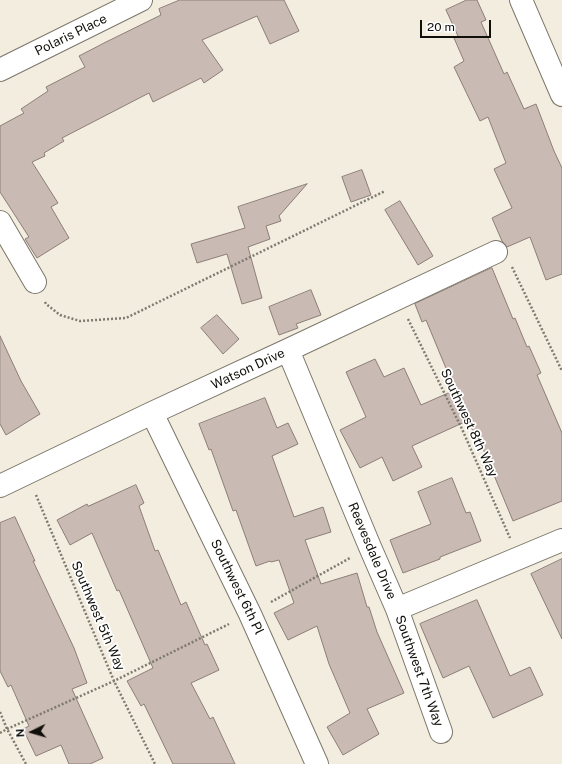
<!DOCTYPE html>
<style>
body{margin:0}
#map{position:relative;width:562px;height:764px;overflow:hidden;background:#f3eddf;font-family:"Public Sans",sans-serif}
canvas{display:block}
.north{position:absolute;left:12px;top:712px;width:40px;height:40px;-webkit-text-stroke:3px #fff;paint-order:stroke;rotate:265deg;font-size:11px;font-weight:700;line-height:16px;text-align:center;color:#100f0a}
.north::after{content:'';display:block;margin:auto;width:14px;height:18px;background:#100f0a;clip-path:polygon(50% 0,100% 100%,50% 72%,0 100%)}
.scale{position:absolute;left:420px;top:20px;width:71px;height:18px;box-sizing:border-box;border:2px solid #100f0a;border-top:0;padding-left:5px;font-size:12px;line-height:14px;white-space:nowrap;color:#100f0a;-webkit-text-stroke:3px #fff;paint-order:stroke}
</style>
<div id="map">
<canvas width="562" height="764"></canvas>
<div class="north">N</div>
<div class="scale">20 m</div>
</div>
<script>
const context = document.querySelector('canvas').getContext('2d');
context.lineJoin = 'round';
function fill(path, color) { context.fillStyle = color; context.fill(path, 'evenodd'); }
function strokePath(path, color, width, dash) { context.strokeStyle = color; context.lineWidth = width; context.lineCap = dash ? 'butt' : 'round'; context.setLineDash(dash || []); context.stroke(path); }
function write(font, color, halo, rows, align = 'center') {
  context.font = font + ' "Public Sans",sans-serif'; context.lineWidth = 3.5; context.setLineDash([]); context.textBaseline = 'middle'; context.strokeStyle = halo; context.fillStyle = color; for (const [text, x, y, turn = 0] of rows) {
    context.save(); context.translate(x, y); context.rotate((+turn || 0) * Math.PI / 180); context.textAlign = isNaN(turn) ? turn : align; if (halo) context.strokeText(text, 0, 0); context.fillText(text, 0, 0); context.restore();
  }
}
const building = new Path2D(`
 M180 0H284L299 31 270 44 257 16 202 40 223 70 204 83 201 78 153 102 149 93 62 138 64 141 44 153 45 156 32 162 58 203 51 207 69 238 37 258 25 239 29 237 0 192V126L24 113 21 109 48 91 46 87 85 67 79 56 106 42 161 15 159 9Z
 M467 0H477L486 20 481 22 504 74 507 72 524 109 536 104 554 151 562 168V274L546 280 530 237 507 247 502 241 492 218 512 208 494 169 506 163 488 117 480 121 454 67 464 61 454 38 458 36 446 10Z
 M362 170 371 195 351 202 342 177Z
 M307 184 279 216 281 221 266 226 270 239 248 247 262 298 242 304 227 254 197 263 191 244 245 228 238 207Z
 M400 201 433 256 418 265 385 210Z
 M492 268 513 319 515 318 527 347 529 346 541 373 537 375 562 433V501L513 521 479 439 476 440 469 420 412 446 422 467 393 481 382 457 360 468 340 430 366 417 346 372 375 359 384 377 404 368 421 405 455 390 426 320 422 322 415 304Z
 M311 290 321 315 296 324 298 328 279 335 269 307Z
 M217 315 239 339 223 354 201 328Z
 M0 336 21 381 40 414 6 435 0 424Z
 M265 398 277 428 288 423 298 444 272 456 294 517 323 507 331 532 305 540 321 584 357 573 367 607H369L377 632 404 693 367 709 379 734 343 755 327 727 350 713 329 664 317 626 288 640 274 613 294 603 279 560 271 562 270 561 256 566 236 510 233 511 211 449 209 450 199 424Z
 M452 478 466 513 470 512 481 541 440 557V559L403 573 390 540 431 524 418 492Z
 M136 485 144 503 139 506 155 551 158 550 181 605 186 602 205 645 207 644 219 670 191 683 210 719 213 717 235 764H173L144 704 141 706 127 681 153 668 119 590 117 591 92 533 70 545 57 520 87 504 88 506Z
 M15 517 35 561H33L74 648 87 683 72 689 103 758 90 764H69L61 745 36 756 23 729 29 726 11 685 8 687 0 671V523Z
 M562 559V639L531 574Z
 M477 600 510 676 530 667 543 695 493 718 469 666 443 678 420 624Z`);
fill(building, '#c9bab3');
strokePath(building, '#8c7e77', 1);
const street = new Path2D(`
 M521 0 562 95
 M0 70 141 0
 M0 222 35 282
 M288 350 370 547 397 609 441 732
 M152 413 250 614 317 764
 M0 486 152 413 288 350 496 252
 M397 609 562 540`);
strokePath(street, '#7b7669', 24);
strokePath(new Path2D(`
 M512 267 562 371
 M45 302 46 304 60 315 80 321 126 318 385 191
 M408 319 462 429 510 538
 M36 495 114 681 155 764
 M271 602 350 558
 M0 712 7 729 26 764
 M0 733 7 729 114 681 229 624`), '#7d7a70', 2.5, [2, 2]);
strokePath(street, '#fff', 22);
write('13px', '#100f0a', '#fff', [
 ["Polaris Place",71,35,-26],
 ["Watson Drive",248,369,-25],
 ["Southwest 8th Way",469,423,65],
 ["Reevesdale Drive",372,551,67],
 ["Southwest 6th Pl",237,587,64],
 ["Southwest 5th Way",98,616,67],
 ["Southwest 7th Way",419,671,70]
]);
</script>
